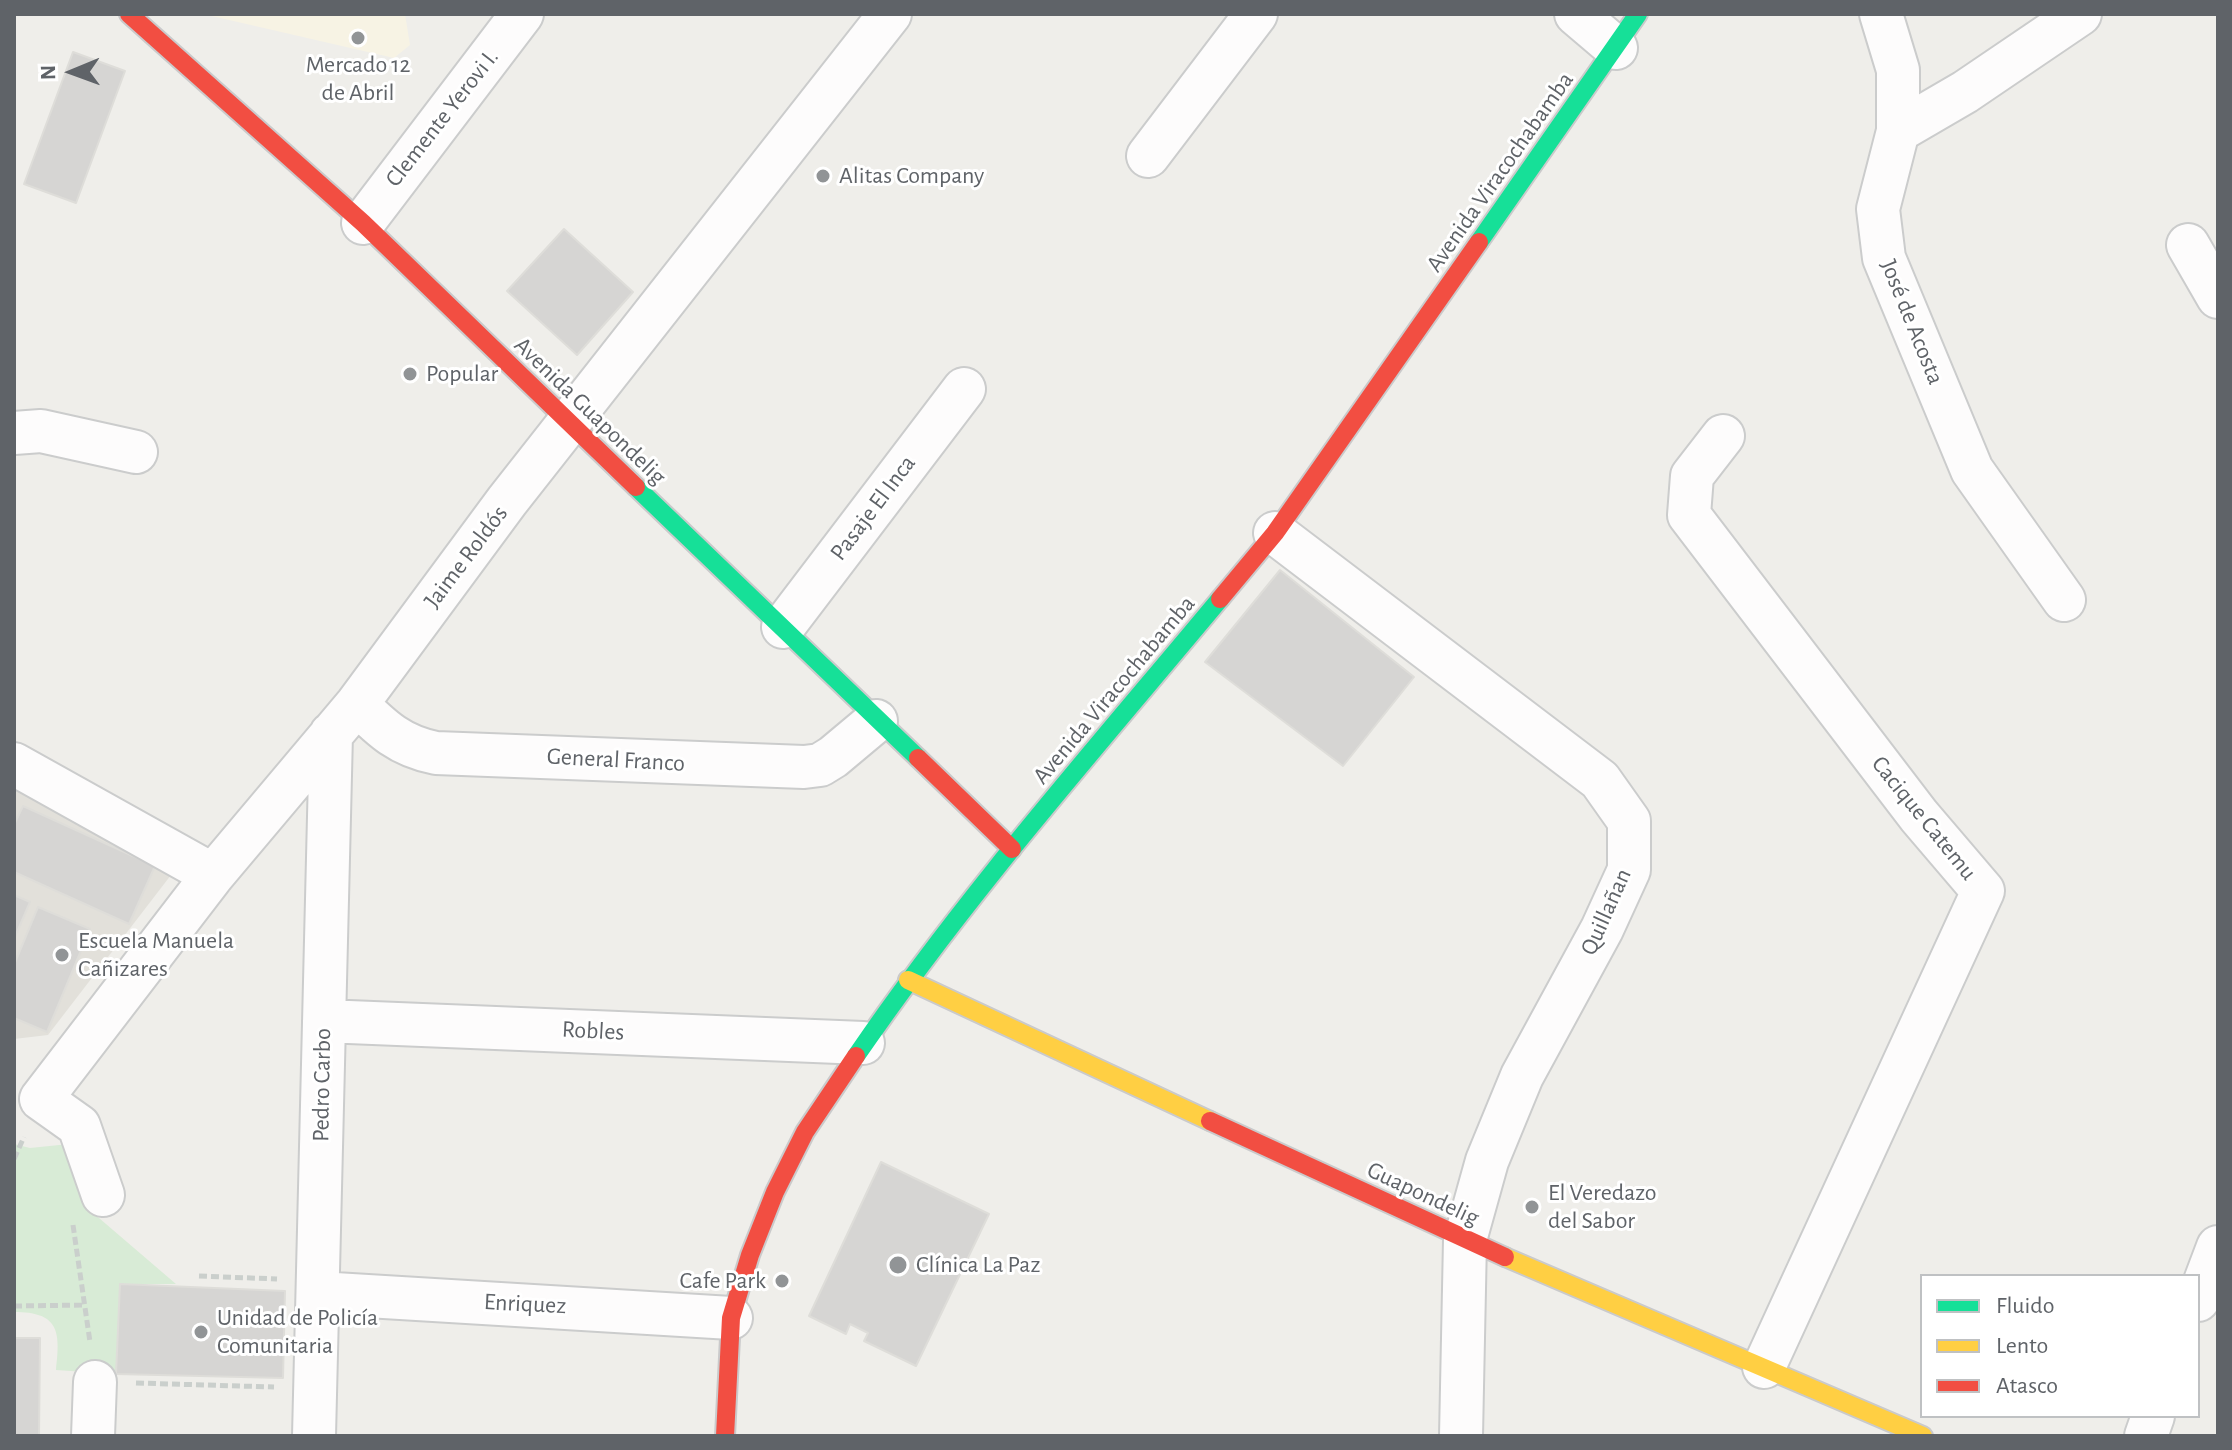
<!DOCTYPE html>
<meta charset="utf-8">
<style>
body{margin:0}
#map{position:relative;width:2232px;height:1450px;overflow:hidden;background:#efeeea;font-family:"Alegreya Sans",sans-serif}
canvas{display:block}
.frame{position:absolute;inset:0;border:16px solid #5f6368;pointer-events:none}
.legend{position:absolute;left:1920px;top:1274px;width:280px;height:144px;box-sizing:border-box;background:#fff;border:2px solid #bfc1c3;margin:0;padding:10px 14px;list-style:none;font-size:24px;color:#5f6368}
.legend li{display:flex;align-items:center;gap:16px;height:40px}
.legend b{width:40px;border:2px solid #bfc1c3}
.north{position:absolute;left:32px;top:32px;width:80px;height:80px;-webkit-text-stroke:6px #fff;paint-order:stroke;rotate:269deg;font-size:22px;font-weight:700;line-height:32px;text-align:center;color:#5f6368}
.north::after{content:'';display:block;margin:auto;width:28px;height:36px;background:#5f6368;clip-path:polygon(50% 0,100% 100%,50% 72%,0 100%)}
</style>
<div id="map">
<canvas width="2232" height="1450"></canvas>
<div class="frame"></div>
<ul class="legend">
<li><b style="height:10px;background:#16e098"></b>Fluido</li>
<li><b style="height:10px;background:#ffcf43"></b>Lento</li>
<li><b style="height:10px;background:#f24e42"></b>Atasco</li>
</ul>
<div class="north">N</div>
</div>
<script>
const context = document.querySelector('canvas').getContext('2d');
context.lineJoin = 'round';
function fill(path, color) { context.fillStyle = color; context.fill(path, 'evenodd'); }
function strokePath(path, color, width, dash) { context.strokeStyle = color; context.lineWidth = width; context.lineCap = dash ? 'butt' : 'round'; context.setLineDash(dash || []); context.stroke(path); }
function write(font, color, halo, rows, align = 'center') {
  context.font = font + ' "Alegreya Sans",sans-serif'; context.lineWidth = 6; context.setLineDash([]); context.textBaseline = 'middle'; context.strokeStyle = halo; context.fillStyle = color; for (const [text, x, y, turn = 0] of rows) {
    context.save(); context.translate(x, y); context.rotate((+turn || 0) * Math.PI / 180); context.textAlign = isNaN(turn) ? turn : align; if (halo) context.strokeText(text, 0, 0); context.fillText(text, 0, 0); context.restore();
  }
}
fill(new Path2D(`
 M203 14H405L410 45 394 58Z`), '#f7f3e4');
fill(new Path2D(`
 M14 785 171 875 48 1035 14 1039Z`), '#e2e0da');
fill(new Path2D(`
 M14 1144 30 1148 69 1144 92 1212 176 1284H120L116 1374 56 1370C61 1330 58 1312 14 1312Z`), '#d8ebd6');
const building = new Path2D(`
 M73 52 125 71 76 203 24 184Z
 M564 229 633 292 577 355 507 291Z
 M1280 570 1414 677 1343 766 1205 662Z
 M23 806 155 866 129 924 14 872V825Z
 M14 895 30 902 14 939Z
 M38 907 90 929 47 1032 14 1018V965Z
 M881 1162 989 1214 916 1366 864 1341 868 1333 850 1324 846 1334 809 1316Z
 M120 1284 285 1291 283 1378 116 1374Z
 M14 1338H40L39 1436H14Z`);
fill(building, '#d6d5d3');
strokePath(building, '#deddd9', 2);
const street = new Path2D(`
 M1576 14 1616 48
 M1881 14 1898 70V131L1878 209 1884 258 1972 470 2064 600
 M1898 131 1965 92 2080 14
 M1148 156 1256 14
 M363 223 522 14
 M2188 245 2218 297
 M14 433 41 431 136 452
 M1723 436 1692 476 1689 515 1919 816 1983 891 1764 1367
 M1275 533 1600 780 1629 821V870L1602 929 1522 1076 1487 1161 1465 1240 1461 1436
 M783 627 964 389
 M357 704C382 729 400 746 436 753L804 767 820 765 833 757 876 721
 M14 764 213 875
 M324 1021 863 1043
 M103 1195 79 1126 41 1099 213 875 357 704 507 501 890 14
 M318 1293 731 1318
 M2198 1300 2218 1247
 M93 1436 95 1382
 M314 1436 331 734
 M2146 1436 2153 1416`);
const fast = new Path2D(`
 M1479 242 1638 14
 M636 487 918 758
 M856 1056C966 895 1096 748 1220 599`);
const slow = new Path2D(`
 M908 980 1210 1121
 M1505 1257 1923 1436`);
const jam = new Path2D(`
 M129 14 363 223 636 487
 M1220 599 1275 533 1479 242
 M918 758 1012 849
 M1210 1121 1505 1257
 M725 1436 731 1318 750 1255 775 1192 805 1132 856 1056`);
strokePath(street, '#cbcccc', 46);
strokePath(fast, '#cacacb', 22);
strokePath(slow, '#cacacb', 22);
strokePath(jam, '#cacacb', 22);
strokePath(new Path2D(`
 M14 1159 24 1137
 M73 1225 90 1342
 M199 1276 277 1279
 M14 1306 86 1305
 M136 1383 274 1387`), '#cacfcc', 5, [8, 4]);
strokePath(street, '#fdfcfc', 42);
strokePath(fast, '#16e098', 18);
strokePath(slow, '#ffcf43', 18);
strokePath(jam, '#f24e42', 18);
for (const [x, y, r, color] of [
 [358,38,8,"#919496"],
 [823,176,8,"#919496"],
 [410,374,8,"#919496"],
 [62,955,8,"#919496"],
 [1532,1207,8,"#919496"],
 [898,1265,10,"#919496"],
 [782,1281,8,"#919496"],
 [201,1332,8,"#919496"]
]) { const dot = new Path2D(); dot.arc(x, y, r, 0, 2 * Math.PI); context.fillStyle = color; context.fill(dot); strokePath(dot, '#fff', 3); }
write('24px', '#5f6368', '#fff', [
 ["Mercado 12",358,65,"center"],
 ["de Abril",358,93,"center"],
 ["Alitas Company",839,176],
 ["Popular",426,374],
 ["Escuela Manuela",78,941],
 ["Cañizares",78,969],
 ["El Veredazo",1548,1193],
 ["del Sabor",1548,1221],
 ["Clínica La Paz",916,1265],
 ["Cafe Park",766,1281,"right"],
 ["Unidad de Policía",217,1318],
 ["Comunitaria",217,1346]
], 'left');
write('24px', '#5f6368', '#fff', [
 ["Clemente Yerovi I.",442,118,-52],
 ["Avenida Viracochabamba",1500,172,-55],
 ["José de Acosta",1912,322,68],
 ["Avenida Guapondelig",590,411,44],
 ["Pasaje El Inca",873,508,-53],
 ["Jaime Roldós",466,557,-53],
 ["Avenida Viracochabamba",1114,690,-50],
 ["General Franco",616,760,3],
 ["Cacique Catemu",1924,818,51],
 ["Quillañan",1606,912,-66],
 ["Robles",593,1031,3],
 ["Pedro Carbo",322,1085,-89],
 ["Guapondelig",1423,1194,25],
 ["Enriquez",525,1304,3]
]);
</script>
